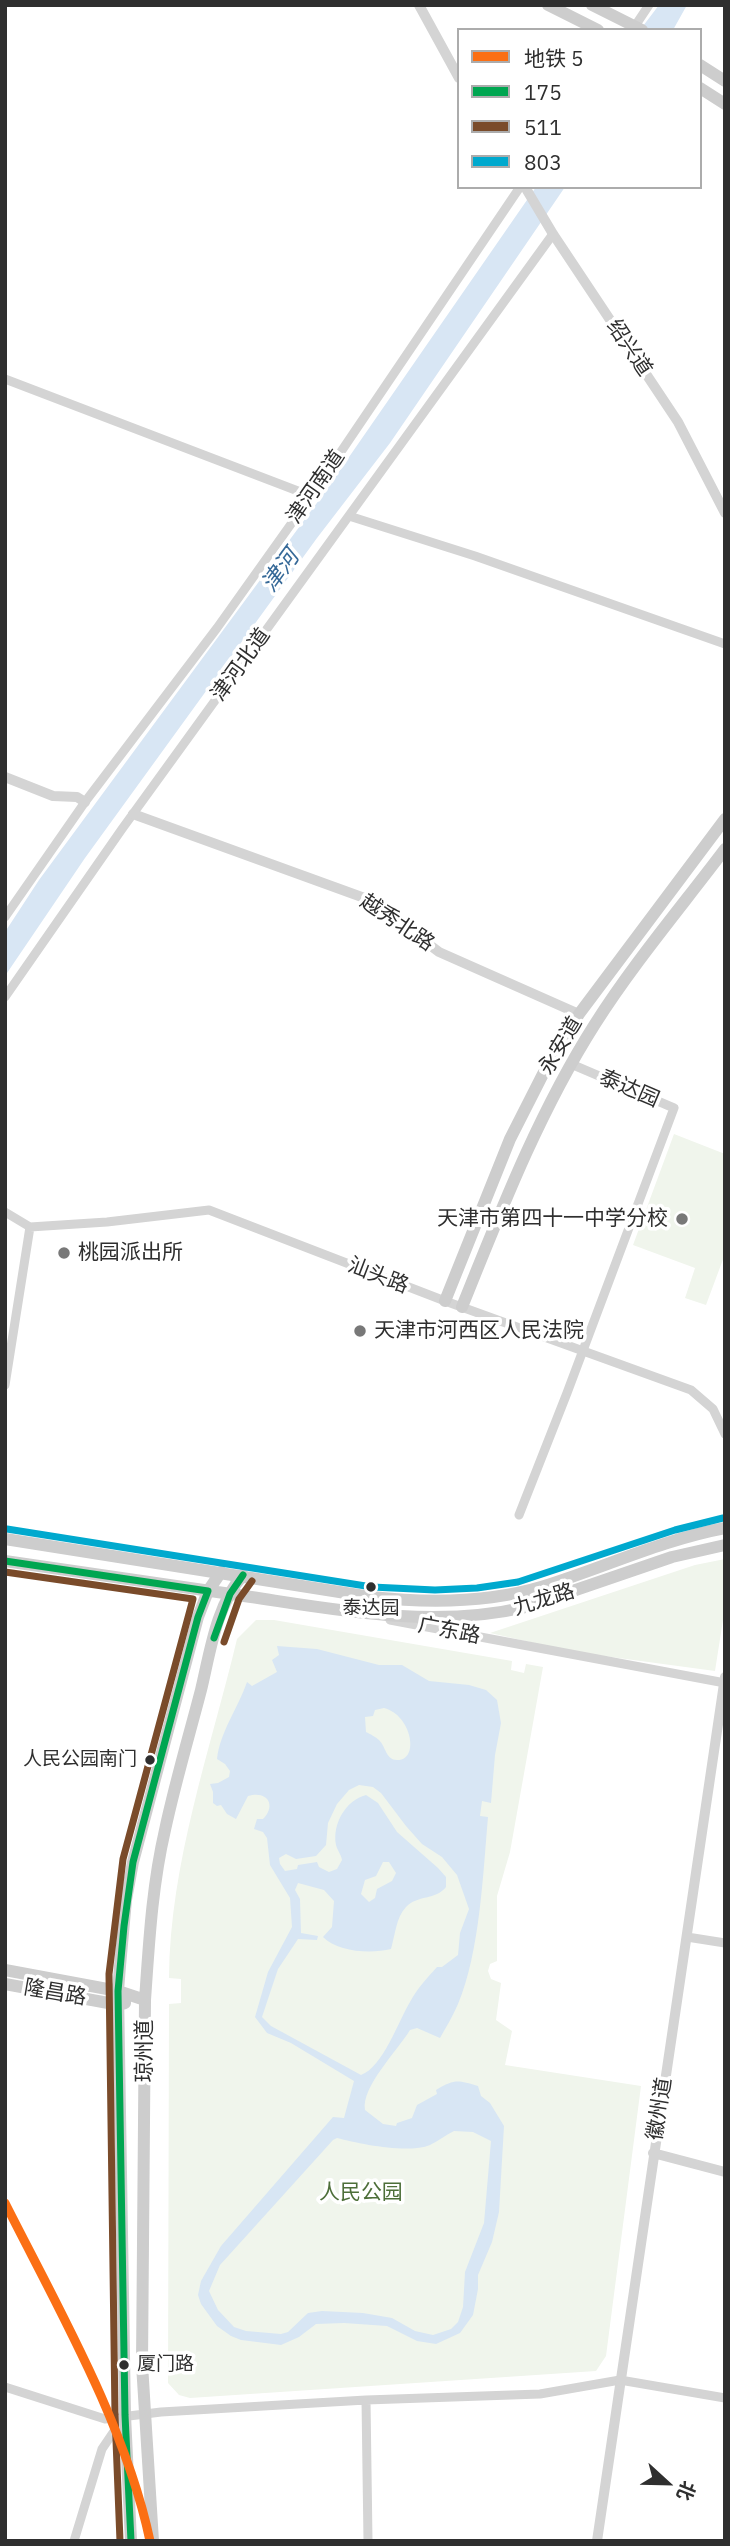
<!DOCTYPE html>
<meta charset="utf-8">
<style>
body{margin:0}
#map{position:relative;width:730px;height:2546px;overflow:hidden;background:#fff;font-family:"IBM Plex Sans","Noto Sans SC",sans-serif}
canvas{display:block}
.frame{position:absolute;inset:0;border:7px solid #2f2f2f;pointer-events:none}
.legend{position:absolute;left:457px;top:28px;width:245px;height:161px;box-sizing:border-box;background:#fff;border:2px solid #acacac;margin:0;padding:9px 12px;list-style:none;font-size:21px;color:#2f2f2f}
.legend li{display:flex;align-items:center;gap:14px;height:35px}
.legend b{width:35px;border:2px solid #acacac}
.north{position:absolute;left:632px;top:2448px;width:70px;height:70px;-webkit-text-stroke:5px #fff;paint-order:stroke;rotate:112deg;font-size:19px;font-weight:700;line-height:28px;text-align:center;color:#2f2f2f}
.north::after{content:'';display:block;margin:auto;width:24px;height:32px;background:#2f2f2f;clip-path:polygon(50% 0,100% 100%,50% 72%,0 100%)}
</style>
<div id="map">
<canvas width="730" height="2546"></canvas>
<div class="frame"></div>
<ul class="legend">
<li><b style="height:9px;background:#fb6f14"></b>地铁 5</li>
<li><b style="height:9px;background:#00a651"></b>175</li>
<li><b style="height:9px;background:#7a4b2a"></b>511</li>
<li><b style="height:9px;background:#00a9ce"></b>803</li>
</ul>
<div class="north">北</div>
</div>
<script>
const context = document.querySelector('canvas').getContext('2d');
context.lineJoin = 'round';
function fill(path, color) { context.fillStyle = color; context.fill(path, 'evenodd'); }
function strokePath(path, color, width, dash) { context.strokeStyle = color; context.lineWidth = width; context.lineCap = dash ? 'butt' : 'round'; context.setLineDash(dash || []); context.stroke(path); }
function write(font, color, halo, rows, align = 'center') {
  context.font = font + ' "IBM Plex Sans","Noto Sans SC",sans-serif'; context.lineWidth = 7; context.setLineDash([]); context.textBaseline = 'middle'; context.strokeStyle = halo; context.fillStyle = color; for (const [text, x, y, turn = 0] of rows) {
    context.save(); context.translate(x, y); context.rotate((+turn || 0) * Math.PI / 180); context.textAlign = isNaN(turn) ? turn : align; if (halo) context.strokeText(text, 0, 0); context.fillText(text, 0, 0); context.restore();
  }
}
fill(new Path2D(`
 M674 1134 725 1154V1254L706 1305 685 1298 695 1268 633 1245Z
 M725 1559V1607L715 1671 574 1652 490 1633 695 1565Z
 M256 1620H274L512 1661 511 1670 524 1673 526 1664 543 1667 510 1852 497 1896V1961L490 1964 488 1971 491 1979 501 1983 496 2020 512 2031 505 2065 641 2086 606 2356 596 2371 190 2398 179 2395 168 2383 169 2004 181 2003V1979L169 1978C170 1862 210 1752 237 1639Z`), '#f0f5ec');
fill(new Path2D(`
 M659 5H687L673 30H640Z
 M536 187H565L390 443 317 538 85 858 5 976V932L39 880 322 496Z
 M277 1646 317 1649 379 1665H402L429 1681 469 1685 486 1690 497 1700 501 1723 495 1755 491 1803 482 1801 480 1816 488 1817C483 1873 480 1952 458 2004 453 2016 446 2027 440 2038L417 2028 410 2030C398 2050 361 2087 365 2110L383 2124 396 2126 397 2123 412 2118 417 2105 437 2094 436 2090C455 2079 457 2080 478 2086L481 2096 490 2103 504 2126 499 2212 492 2242 478 2275V2289L473 2315 460 2333 436 2344 417 2341 387 2326 344 2323 316 2324 299 2337 281 2345 241 2340 231 2336 217 2326 201 2304 198 2295 201 2281 221 2246 333 2117 344 2118 354 2081 291 2043 267 2033 255 2017 268 1972 292 1927 290 1898 270 1865 267 1838 263 1832 254 1829 257 1819H263C277 1805 267 1790 248 1796L236 1819 227 1814 221 1805 217 1806 213 1803V1792L210 1784 218 1783 229 1777 230 1771 225 1764 217 1759C220 1732 238 1708 247 1682L252 1686 277 1672 272 1660 279 1655ZM384 1708C412 1715 420 1761 397 1760 386 1760 386 1747 379 1740 376 1737 370 1734 366 1732L365 1717 373 1716 375 1710ZM359 1785 373 1787 381 1793 406 1826 422 1844 442 1857 457 1875 469 1909 460 1933 458 1955 442 1967H437C427 1978 417 1989 410 2002 398 2022 383 2067 361 2075L271 2026 262 2017 278 1969 298 1939 317 1940 318 1936 301 1933 300 1899 295 1890 298 1883 324 1890 334 1901 332 1927 323 1937C337 1952 371 1954 391 1949 395 1936 396 1917 406 1907 417 1895 436 1900 446 1887V1877L438 1868 397 1832 378 1803 366 1795C346 1800 332 1824 336 1845 337 1850 341 1854 342 1860L337 1869 329 1872 319 1867 317 1862 298 1865 297 1869 285 1871 280 1864 279 1858 286 1854 296 1859 316 1856 326 1845 328 1823 337 1804 349 1790ZM383 1862H389L396 1873 392 1881 377 1889 375 1898 369 1902 361 1894 365 1880 376 1876ZM454 2131 473 2132 491 2141 484 2223 465 2272 463 2307 458 2322 451 2329 433 2335 415 2331 392 2318 363 2313 322 2311 308 2313 288 2332 281 2334 246 2331 234 2327 218 2310 209 2291 220 2265 333 2140 337 2138C360 2144 408 2154 430 2145 438 2141 446 2135 454 2131Z`), '#d8e6f4');
strokePath(new Path2D(`
 M635 26 649 5
 M5 379 311 496
 M349 516 475 556 725 644
 M5 917 85 802 217 628 311 496 520 187
 M5 997 122 829 553 234
 M5 1212 30 1227 107 1222 209 1210 445 1301 691 1390 713 1409 725 1434
 M5 1385 30 1227
 M519 1515 567 1393 674 1108 571 1064
 M390 1620 725 1683
 M687 1937 725 1943
 M5 2387 105 2419 161 2412 366 2400 540 2394 620 2380 725 2398
 M366 2400 368 2541
 M74 2541 102 2449 125 2415`), '#d4d4d4', 9);
strokePath(new Path2D(`
 M419 5 459 78
 M525 187 553 234 678 422 725 513
 M5 777 53 796 77 797 85 802
 M133 814 370 900 439 952 579 1014
 M653 2153 725 2172
 M597 2541 725 1677`), '#d4d4d4', 10);
strokePath(new Path2D(`
 M548 5 598 30
 M592 5 642 30
 M700 65 725 81
 M700 88 725 104
 M445 1301 510 1139 543 1074 579 1014 725 819
 M462 1307C501 1210 539 1112 595 1024 633 964 682 906 725 849
 M5 1539 371 1597C427 1603 487 1603 541 1587 603 1568 661 1540 725 1528
 M5 1561C81 1572 156 1583 231 1594 329 1608 428 1630 526 1607L672 1557 725 1545
 M5 1970 118 1991 145 2000
 M5 1984 119 2005 125 2003
 M131 2541 125 2415 118 1991 120 1966 126 1900 133 1862 198 1617 208 1591 221 1572
 M153 2541 142 2364 145 2000C149 1943 152 1886 165 1830 175 1783 189 1736 201 1690 210 1653 216 1605 243 1575`), '#cdcdcd', 12);
strokePath(new Path2D(`
 M5 1561 208 1591 198 1617 133 1862 124 1926 118 1991 125 2415 131 2541
 M214 1638 230 1594 243 1575`), '#00a651', 7);
strokePath(new Path2D(`
 M5 1572 193 1599 123 1859 109 1974 115 2415 120 2541
 M224 1642 239 1599 252 1581`), '#7a4b2a', 7);
strokePath(new Path2D(`
 M7 1529 372 1587 435 1590 477 1588 518 1582 675 1530 723 1518`), '#00a9ce', 7);
strokePath(new Path2D(`
 M5 2203C58 2308 126 2426 150 2541`), '#fb6f14', 9);
for (const [x, y, r, color] of [
 [682,1219,7,"#787878"],
 [64,1253,7,"#787878"],
 [360,1331,7,"#787878"],
 [371,1587,6,"#2f2f2f"],
 [150,1760,6,"#2f2f2f"],
 [124,2365,6,"#2f2f2f"]
]) { const dot = new Path2D(); dot.arc(x, y, r, 0, 2 * Math.PI); context.fillStyle = color; context.fill(dot); strokePath(dot, '#fff', 2.5); }
write('19px', '#2f2f2f', '#fff', [
 ["泰达园",371,1609],
 ["人民公园南门",137,1760,"right"],
 ["厦门路",137,2365,"left"]
]);
write('21px', '#2f2f2f', '#fff', [
 ["绍兴道",629,348,56],
 ["津河南道",316,487,-55],
 ["津河北道",241,665,-54],
 ["越秀北路",397,923,34],
 ["永安道",561,1046,-59],
 ["泰达园",629,1089,23],
 ["汕头路",378,1276,21],
 ["九龙路",544,1600,-17],
 ["广东路",449,1631,11],
 ["隆昌路",55,1993,10],
 ["琼州道",145,2051,-90],
 ["徽州道",660,2109,-81]
]);
write('21px', '#2f2f2f', '#fff', [
 ["天津市第四十一中学分校",668,1219,"right"],
 ["桃园派出所",78,1253],
 ["天津市河西区人民法院",374,1331]
], 'left');
write('21px', '#4d6f39', '#fff', [
 ["人民公园",361,2193]
]);
write('italic 23px', '#366998', '#fff', [
 ["津河",281,571,-54]
]);
</script>
